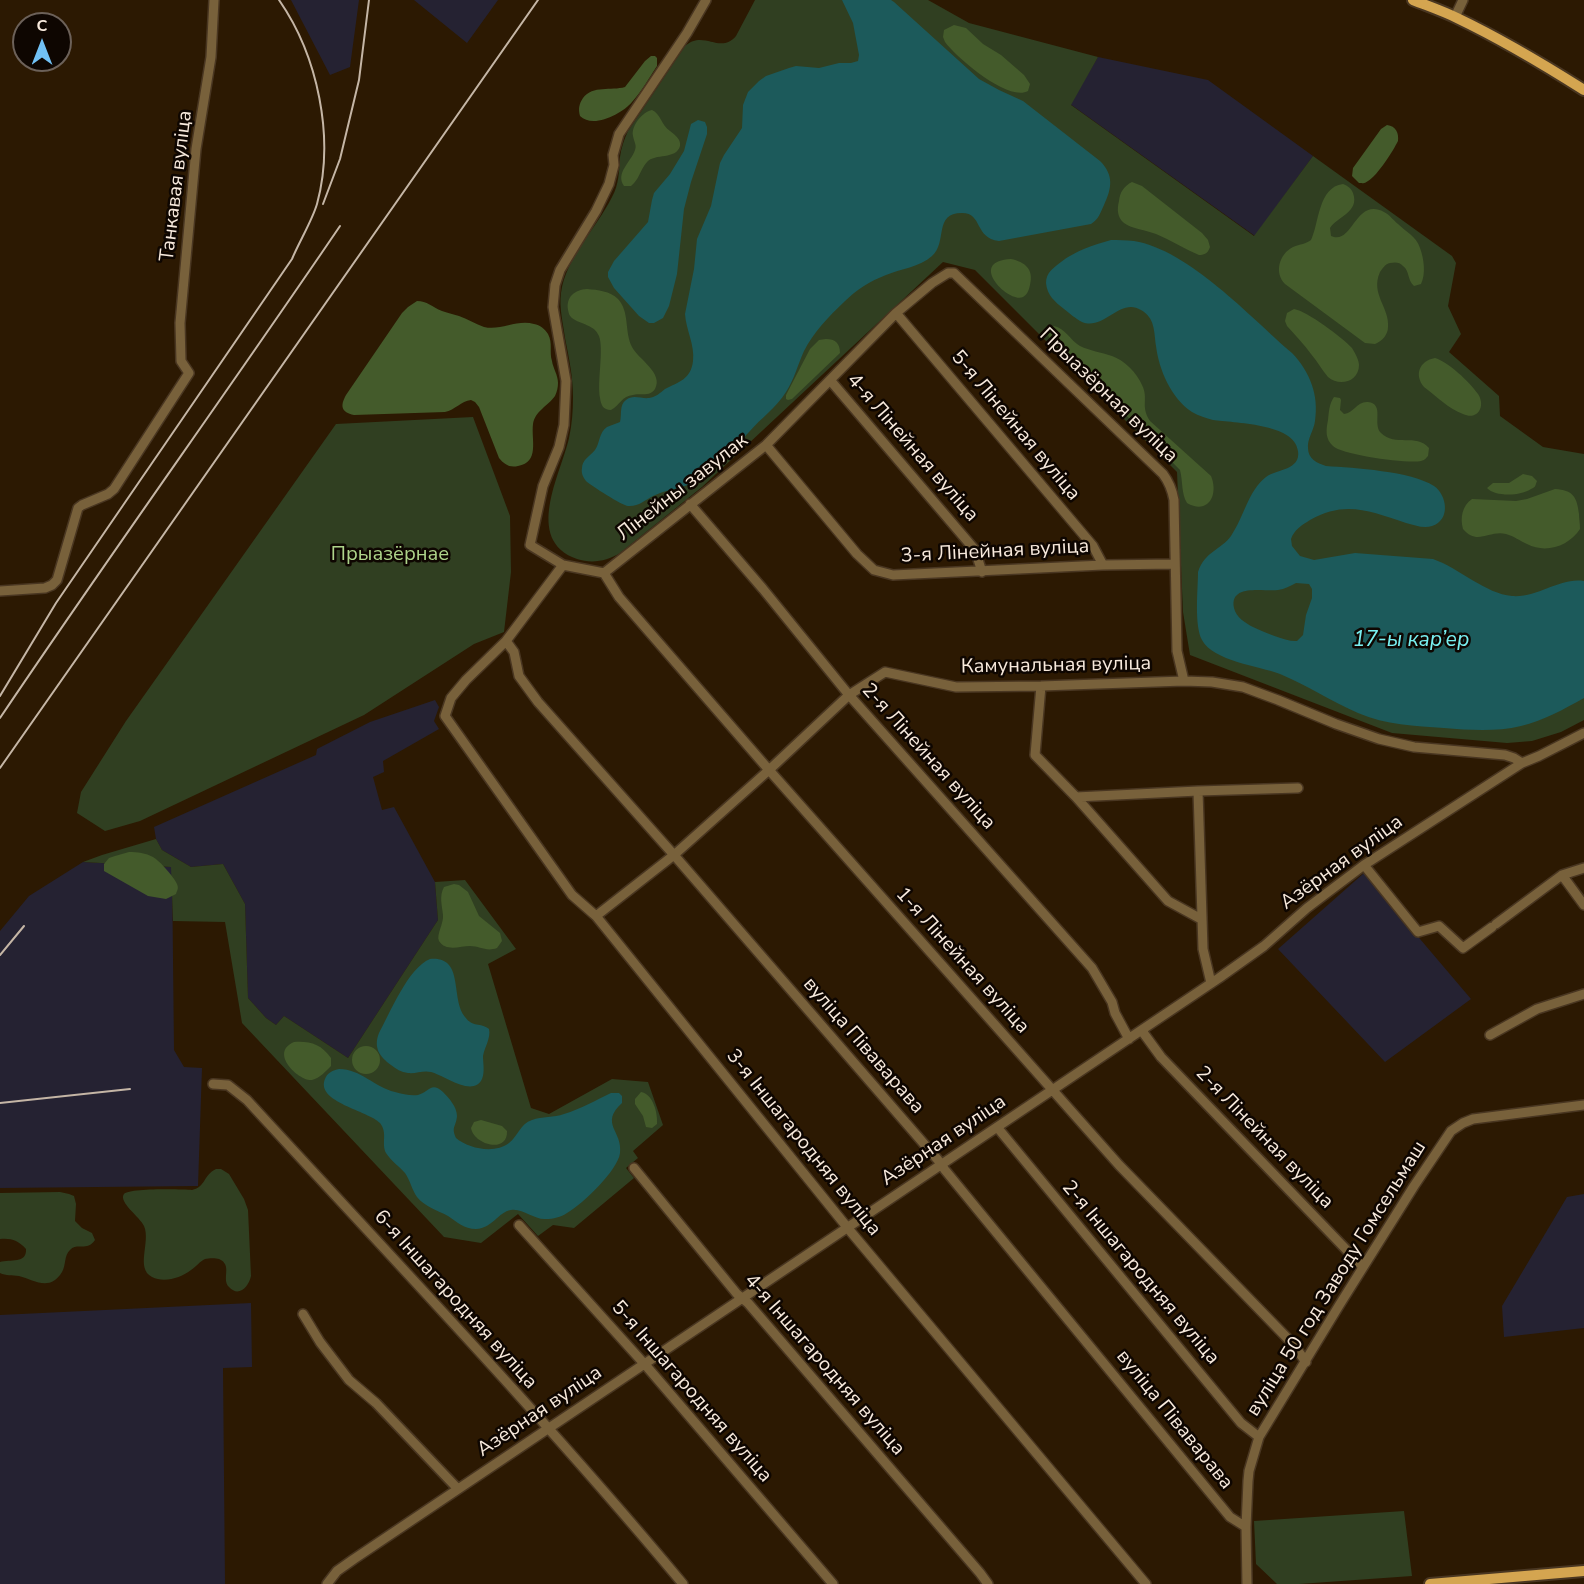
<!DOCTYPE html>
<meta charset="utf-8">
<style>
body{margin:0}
#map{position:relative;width:1584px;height:1584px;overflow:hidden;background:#2c1902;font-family:"Nunito Sans",sans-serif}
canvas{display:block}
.north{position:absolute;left:12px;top:12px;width:60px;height:60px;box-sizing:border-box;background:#0e0601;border:2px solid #6c6159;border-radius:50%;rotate:0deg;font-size:16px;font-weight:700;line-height:24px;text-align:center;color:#f8eadd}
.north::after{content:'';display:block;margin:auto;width:21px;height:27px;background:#71c1f5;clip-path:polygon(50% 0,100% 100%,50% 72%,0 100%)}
</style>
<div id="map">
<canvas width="1584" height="1584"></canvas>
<div class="north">С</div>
</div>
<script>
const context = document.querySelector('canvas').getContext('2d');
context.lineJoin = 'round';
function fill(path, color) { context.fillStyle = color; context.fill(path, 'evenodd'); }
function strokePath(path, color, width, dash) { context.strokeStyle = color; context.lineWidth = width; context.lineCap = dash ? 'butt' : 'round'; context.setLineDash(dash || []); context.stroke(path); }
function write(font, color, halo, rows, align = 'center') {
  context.font = font + ' "Nunito Sans",sans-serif'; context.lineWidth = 5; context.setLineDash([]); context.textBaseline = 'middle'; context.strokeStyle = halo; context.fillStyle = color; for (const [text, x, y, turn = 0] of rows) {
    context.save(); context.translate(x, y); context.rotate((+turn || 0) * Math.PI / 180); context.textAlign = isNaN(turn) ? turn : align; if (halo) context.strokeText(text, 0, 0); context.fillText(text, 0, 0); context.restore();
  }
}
fill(new Path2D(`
 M291 0H359L350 67 330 75Z
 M414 0H498L467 43Z
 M1098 57 1208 80 1313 156 1255 236 1070 104Z
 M435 700 439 707 434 721 439 729 383 761 384 772 373 777 382 810 394 807 435 882 438 920 348 1058 284 1016 276 1025 266 1018 248 998 245 904 223 864 191 867 162 850 156 839 154 827 316 755 317 749 370 722Z
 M83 862 172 867 174 1050 184 1067 202 1068 198 1186 0 1188V931L29 896Z
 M1364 873 1471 999 1385 1062 1278 949Z
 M1584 1194V1328L1504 1337 1502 1306 1567 1197Z
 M251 1303 252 1367 223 1368 225 1584H0V1315Z`), '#252232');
fill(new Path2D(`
 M755 0H928L969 23 1098 57 1071 105 1254 236 1313 156 1452 256 1456 263 1448 306 1461 334 1449 352 1499 396 1500 416 1543 447 1584 454V720L1561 732 1532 741 1507 743 1392 733 1190 655 1183 612 1177 472 975 270 943 262 702 487 620 553C607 561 592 564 577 559 523 540 561 474 569 438 572 424 573 411 573 397 573 377 569 358 565 338 563 323 559 308 561 293 566 257 596 229 612 197 619 184 619 172 620 157 621 148 624 140 628 131L685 46C704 29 720 55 736 36Z
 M473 417 510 516 511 572 504 632 474 644 364 715 140 821 105 831 77 813 81 792 126 721 336 424Z
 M156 839 162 850 191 867 223 864 245 904 248 998 266 1018 276 1025 284 1016 348 1058 438 920 435 882 465 880 516 949 488 964 531 1108 549 1114 612 1079 648 1082 663 1125 633 1151 638 1158 626 1168 634 1178 574 1228 553 1225 538 1236 518 1214 481 1243 444 1237 242 1023 225 922 173 921 171 867 83 862 102 855Z
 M216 1169H221L229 1174 244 1199 248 1210 251 1276C249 1286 239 1298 229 1287 221 1279 233 1265 219 1259 216 1258 209 1258 205 1259 200 1261 196 1267 191 1270 181 1278 164 1283 152 1277 135 1268 151 1242 144 1226 140 1217 118 1202 124 1194 129 1188 182 1189 192 1190 206 1187 203 1175 216 1169Z
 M60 1192 69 1194 74 1196 76 1204 75 1221 82 1228 92 1233 95 1240C87 1252 77 1242 70 1250 64 1255 66 1266 62 1272 50 1292 34 1280 19 1276 12 1275 6 1276 0 1273V1262C10 1259 27 1264 26 1249 18 1240 11 1238 0 1239V1193Z
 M1404 1511 1412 1576 1299 1584H1277L1256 1564 1254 1521Z`), '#303f21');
fill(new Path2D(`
 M954 25 966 28 983 44 1001 55 1024 75 1030 84 1028 91C1008 102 957 58 945 42L943 37 944 30Z
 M651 56H655L657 58V66C649 78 642 91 632 102 622 114 593 129 580 116 578 109 579 104 583 98 593 85 611 91 625 87L645 61Z
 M652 110C661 114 661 125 670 131 675 135 681 139 680 146 676 160 655 153 647 162 640 170 639 180 631 186H624C615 173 631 162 635 150 637 145 634 142 633 136 631 126 642 112 652 110Z
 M1387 125C1396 126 1399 133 1398 141 1393 151 1378 175 1368 181 1364 184 1364 183 1359 183L1352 176 1353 168 1381 129Z
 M1132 182 1142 186 1202 233 1208 240 1210 247C1208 253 1205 255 1199 255 1184 249 1171 240 1156 234 1146 230 1132 229 1124 223 1117 217 1117 209 1119 201 1120 192 1124 186 1132 182Z
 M1343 184C1348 186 1351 188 1353 193 1360 212 1337 217 1330 228L1331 236C1353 246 1355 197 1384 212 1390 215 1393 220 1398 224 1406 232 1416 236 1420 248 1424 259 1426 274 1421 284L1414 286C1407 280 1410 271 1403 266 1400 262 1395 262 1390 263 1385 264 1383 268 1380 272 1370 294 1390 308 1388 327 1388 335 1382 341 1375 344L1365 343 1285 284C1274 273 1279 254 1293 247 1300 244 1306 244 1311 240 1319 224 1318 187 1343 184Z
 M1011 259C1025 262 1034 269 1030 285 1029 290 1027 295 1023 297 1009 304 966 261 1011 259Z
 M587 289C598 290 610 291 618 299 630 312 624 332 632 347 638 359 664 373 655 389 650 397 641 393 633 395 622 396 620 405 611 410 603 410 601 405 600 398 597 381 604 350 599 336 594 324 581 325 572 318 569 315 569 314 568 310 566 296 575 290 587 289Z
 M417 301C427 301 432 307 442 311 447 313 453 314 459 316 467 319 476 324 484 327 501 331 517 319 534 324 540 325 545 329 548 334 553 343 549 352 552 361 553 368 558 375 558 383 558 387 557 392 555 396 548 406 535 411 533 424 531 440 540 462 518 466 509 468 504 464 499 458L479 407 475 402 471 400C461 401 455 410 445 412L354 415C341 412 340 406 346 395L402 313 408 307Z
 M1294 309C1307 311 1343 338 1352 348 1355 353 1359 360 1359 365 1359 382 1339 387 1328 377 1322 370 1317 361 1311 354 1304 344 1295 335 1287 326L1285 321 1287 313Z
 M1054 326C1065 328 1070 340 1080 346 1090 351 1101 352 1112 356 1124 360 1137 373 1142 385 1149 399 1140 406 1150 421L1211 476C1219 495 1208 515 1187 503 1181 493 1183 481 1180 470L1049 337 1047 333 1048 329Z
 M826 339C835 339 840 343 840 353L792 399 788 400 786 399V395L810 349 819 340Z
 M1435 358C1447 361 1470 382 1478 394 1486 406 1478 421 1463 414 1449 409 1436 396 1424 387 1414 375 1419 361 1435 358Z
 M1334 397 1340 398 1341 400 1340 410 1344 414C1354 413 1357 401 1368 402 1385 404 1372 424 1381 433 1395 447 1416 433 1429 448L1428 456C1425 459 1425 460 1421 461 1408 464 1342 455 1333 446 1325 439 1326 430 1328 420 1329 412 1329 404 1334 397Z
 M1523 474 1532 476 1537 481C1535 486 1536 487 1531 489 1521 496 1495 497 1487 488L1493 483H1509Z
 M1555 489C1573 490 1577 497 1579 514 1579 519 1580 523 1580 529 1569 546 1546 554 1527 544 1520 541 1514 536 1506 534 1489 530 1477 546 1463 529 1460 518 1462 506 1472 499L1516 501 1527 499Z
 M129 852C137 852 146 853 153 857 160 861 174 877 177 884 179 889 177 890 176 894L166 899 148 896 104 871V864L109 858 115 856Z
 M454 884 459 885 468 892 479 916 500 933 502 941 497 948C486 952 480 946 470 946 460 946 446 952 439 941 436 935 444 923 443 915 442 905 439 896 444 887Z
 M294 1042C310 1041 321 1044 331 1058V1066C326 1071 320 1078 312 1080 300 1082 268 1053 294 1042Z
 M352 1060a14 14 0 1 1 28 0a14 14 0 1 1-28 0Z
 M641 1092C653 1094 658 1113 657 1124L652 1128 646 1127 643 1116 635 1104V1099Z
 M481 1120 502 1126 507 1131C508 1154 474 1145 471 1128L474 1122Z`), '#445b2b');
fill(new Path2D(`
 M842 0H891L894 2 979 79 999 90 1023 101 1100 161C1114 175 1112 188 1104 205 1100 213 1099 219 1091 224L999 241C974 238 983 213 962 213 933 213 948 242 932 256 920 267 900 269 886 275 870 281 856 290 844 302 829 316 813 333 804 351 798 364 794 380 786 392 776 408 761 418 749 432 732 450 718 469 696 481 682 489 667 489 653 496 645 500 638 507 628 506 623 506 590 485 586 481 583 477 581 473 582 468 582 460 590 456 595 450 600 443 599 432 607 427 611 425 616 424 620 422 622 415 619 405 626 400 633 394 641 399 649 398 656 397 660 393 665 389 679 382 691 379 693 361 695 345 686 330 685 314L694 269 697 239 711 206 720 163 724 155 742 128 743 105 748 92 759 81 766 76 789 68 796 66 819 68 839 63H851L858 61 859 55 853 23Z
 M698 120 705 122 707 127V134L691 182 684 209 677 274 669 306 663 318 654 323H649L639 316 614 288 608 277V272L614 261 648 222 652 200 654 193 670 174 684 151 691 124Z
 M1111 240C1118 240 1126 240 1134 241 1189 250 1250 317 1292 353 1310 372 1319 395 1315 421 1314 430 1307 439 1308 448 1308 459 1317 463 1326 466 1354 468 1411 471 1434 486 1447 495 1451 520 1432 526 1424 529 1414 525 1406 523 1370 511 1345 500 1310 520 1302 525 1294 530 1291 539L1292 546 1300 556 1314 560 1355 553 1433 559C1459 568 1486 594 1512 596 1538 598 1560 577 1584 581V698C1564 709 1543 721 1521 726 1496 732 1469 730 1444 728 1415 726 1386 725 1358 713 1332 702 1307 685 1280 674 1259 666 1213 661 1202 640 1194 625 1198 589 1198 572 1205 551 1221 550 1231 536 1244 517 1248 491 1266 477 1277 469 1301 470 1298 451 1295 423 1233 423 1213 420 1206 418 1199 416 1192 412 1171 398 1159 370 1156 346 1154 331 1155 318 1141 310 1120 297 1104 331 1082 322 1076 319 1069 313 1064 309 1055 302 1047 295 1046 283 1046 273 1053 268 1061 262 1075 251 1093 245 1111 240ZM1296 583 1309 584 1312 589V598L1306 615 1303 635 1297 641C1286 642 1264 632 1253 627 1245 623 1236 617 1234 608 1229 583 1265 592 1278 590 1285 589 1290 586 1296 583Z
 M430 959C465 956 450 998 465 1017 473 1028 480 1022 489 1029 491 1038 485 1046 483 1056 483 1063 485 1072 482 1079 473 1098 444 1075 431 1072 423 1070 416 1074 408 1073 401 1072 396 1069 391 1065 380 1057 373 1048 379 1033 390 1013 408 968 430 959Z
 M339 1069C361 1069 374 1087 395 1092 402 1094 411 1096 418 1095 429 1092 431 1081 443 1092 449 1098 457 1107 457 1116 456 1127 451 1127 456 1138 469 1149 495 1154 509 1143 518 1136 520 1124 532 1120 542 1116 554 1118 564 1114 581 1109 596 1100 611 1093H619L622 1096V1103C599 1124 623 1131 620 1153 618 1170 583 1204 567 1213 561 1217 553 1219 546 1219 534 1220 523 1208 511 1210 498 1212 493 1228 476 1229 464 1229 457 1222 448 1216 437 1210 425 1207 417 1197 412 1190 410 1180 405 1173 399 1166 391 1161 386 1153 381 1143 388 1133 380 1123 369 1111 315 1102 325 1079 327 1073 333 1070 339 1069Z`), '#1c5a5b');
const minor = new Path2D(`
 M1455 17 1463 0
 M896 313 1093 546 1103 565
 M830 380 975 550 982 572
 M766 445 857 554 874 570 893 575 1103 565 1174 564
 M690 504 763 589 849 695 1092 968 1112 1002 1115 1013 1129 1039
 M563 565 530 545 543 486 559 447 564 425 566 381 553 307 555 285 560 270 596 211 609 184 614 165 613 155 619 134 687 33 706 0
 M604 573 619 597 769 770 1119 1165 1293 1344 1306 1362
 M0 591 45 588 52 585 57 580 78 508 82 505 108 494 114 489 189 373 181 361 180 323 196 149 211 57 214 0
 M506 641 514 652 519 676 538 702 674 855 938 1160 945 1170 1230 1517 1246 1527
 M1041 686 1035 755 1076 797 1168 901 1201 919
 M1198 791 1203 949 1211 983
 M1076 797 1198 791 1298 788
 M1364 865 1418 932 1439 926 1463 948 1492 927
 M1562 875 1584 905
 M596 916 674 855 769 770 849 695 885 672 956 687 1041 686 1184 681 1212 682 1243 687 1278 700 1336 724 1379 739 1414 747 1505 755 1514 758 1522 763
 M1496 924 1562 875 1584 868
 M1142 1031 1161 1057 1363 1267
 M1490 1035 1537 1009 1584 994
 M213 1084 228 1085 247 1100C394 1260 544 1417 683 1584
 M997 1127 1241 1423 1259 1437
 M634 1168 737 1294 748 1303 980 1573 988 1584
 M519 1225 648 1368 833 1584
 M303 1314 320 1342 349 1380 376 1403 458 1489
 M327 1584 337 1571 354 1559 1219 978 1264 946 1307 908 1364 865 1522 763 1539 756 1584 733
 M1146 1584 851 1232 596 916 572 895 445 716 451 698 466 680 506 641 563 565 604 573 766 445 896 313 932 283 948 273H954L1163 474C1169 482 1172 489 1174 500L1177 651 1184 681
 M1247 1584 1246 1527 1248 1481 1249 1471 1259 1437 1340 1304 1414 1186 1451 1131 1463 1123 1473 1119 1584 1105`);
const major = new Path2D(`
 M1413 0C1428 6 1443 11 1457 18 1501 39 1543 64 1584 90
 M1430 1584 1584 1571`);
strokePath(minor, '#493621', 12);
strokePath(major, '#493621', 14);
strokePath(minor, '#78613b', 9);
strokePath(major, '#d4a550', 10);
strokePath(new Path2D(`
 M323 204 340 159 359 80 369 0
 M0 696 56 603 292 259C299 242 312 221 317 204 335 138 318 56 279 0
 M0 718C111 553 228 391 340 226
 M0 768 538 0
 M0 955 24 926
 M0 1103 130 1089`), '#c5b6a6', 2);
write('20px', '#f8eadd', '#0e0601', [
 ["Танкавая вуліца",177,186,-83],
 ["Прыазёрная вуліца",1108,396,44],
 ["5-я Лінейная вуліца",1015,426,50],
 ["4-я Лінейная вуліца",912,448,49],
 ["Лінейны завулак",683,488,-38],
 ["3-я Лінейная вуліца",995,552,-3],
 ["Камунальная вуліца",1056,666,-1],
 ["2-я Лінейная вуліца",928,757,48],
 ["Азёрная вуліца",1342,863,-36],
 ["1-я Лінейная вуліца",962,961,48],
 ["вуліца Піваварава",863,1046,49],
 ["2-я Лінейная вуліца",1264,1138,46],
 ["Азёрная вуліца",944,1141,-34],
 ["3-я Іншагародняя вуліца",803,1143,51],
 ["2-я Іншагародняя вуліца",1140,1273,50],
 ["вуліца 50 год Заводу Гомсельмаш",1337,1279,-58],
 ["6-я Іншагародняя вуліца",455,1300,48],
 ["4-я Іншагародняя вуліца",824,1365,49],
 ["5-я Іншагародняя вуліца",691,1392,49],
 ["Азёрная вуліца",540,1412,-34],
 ["вуліца Піваварава",1174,1420,51]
]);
write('20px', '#aed48a', '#0e0601', [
 ["Прыазёрнае",390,555]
]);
write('italic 21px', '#79f0f1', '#0e0601', [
 ["17-ы кар’ер",1411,641]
]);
</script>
